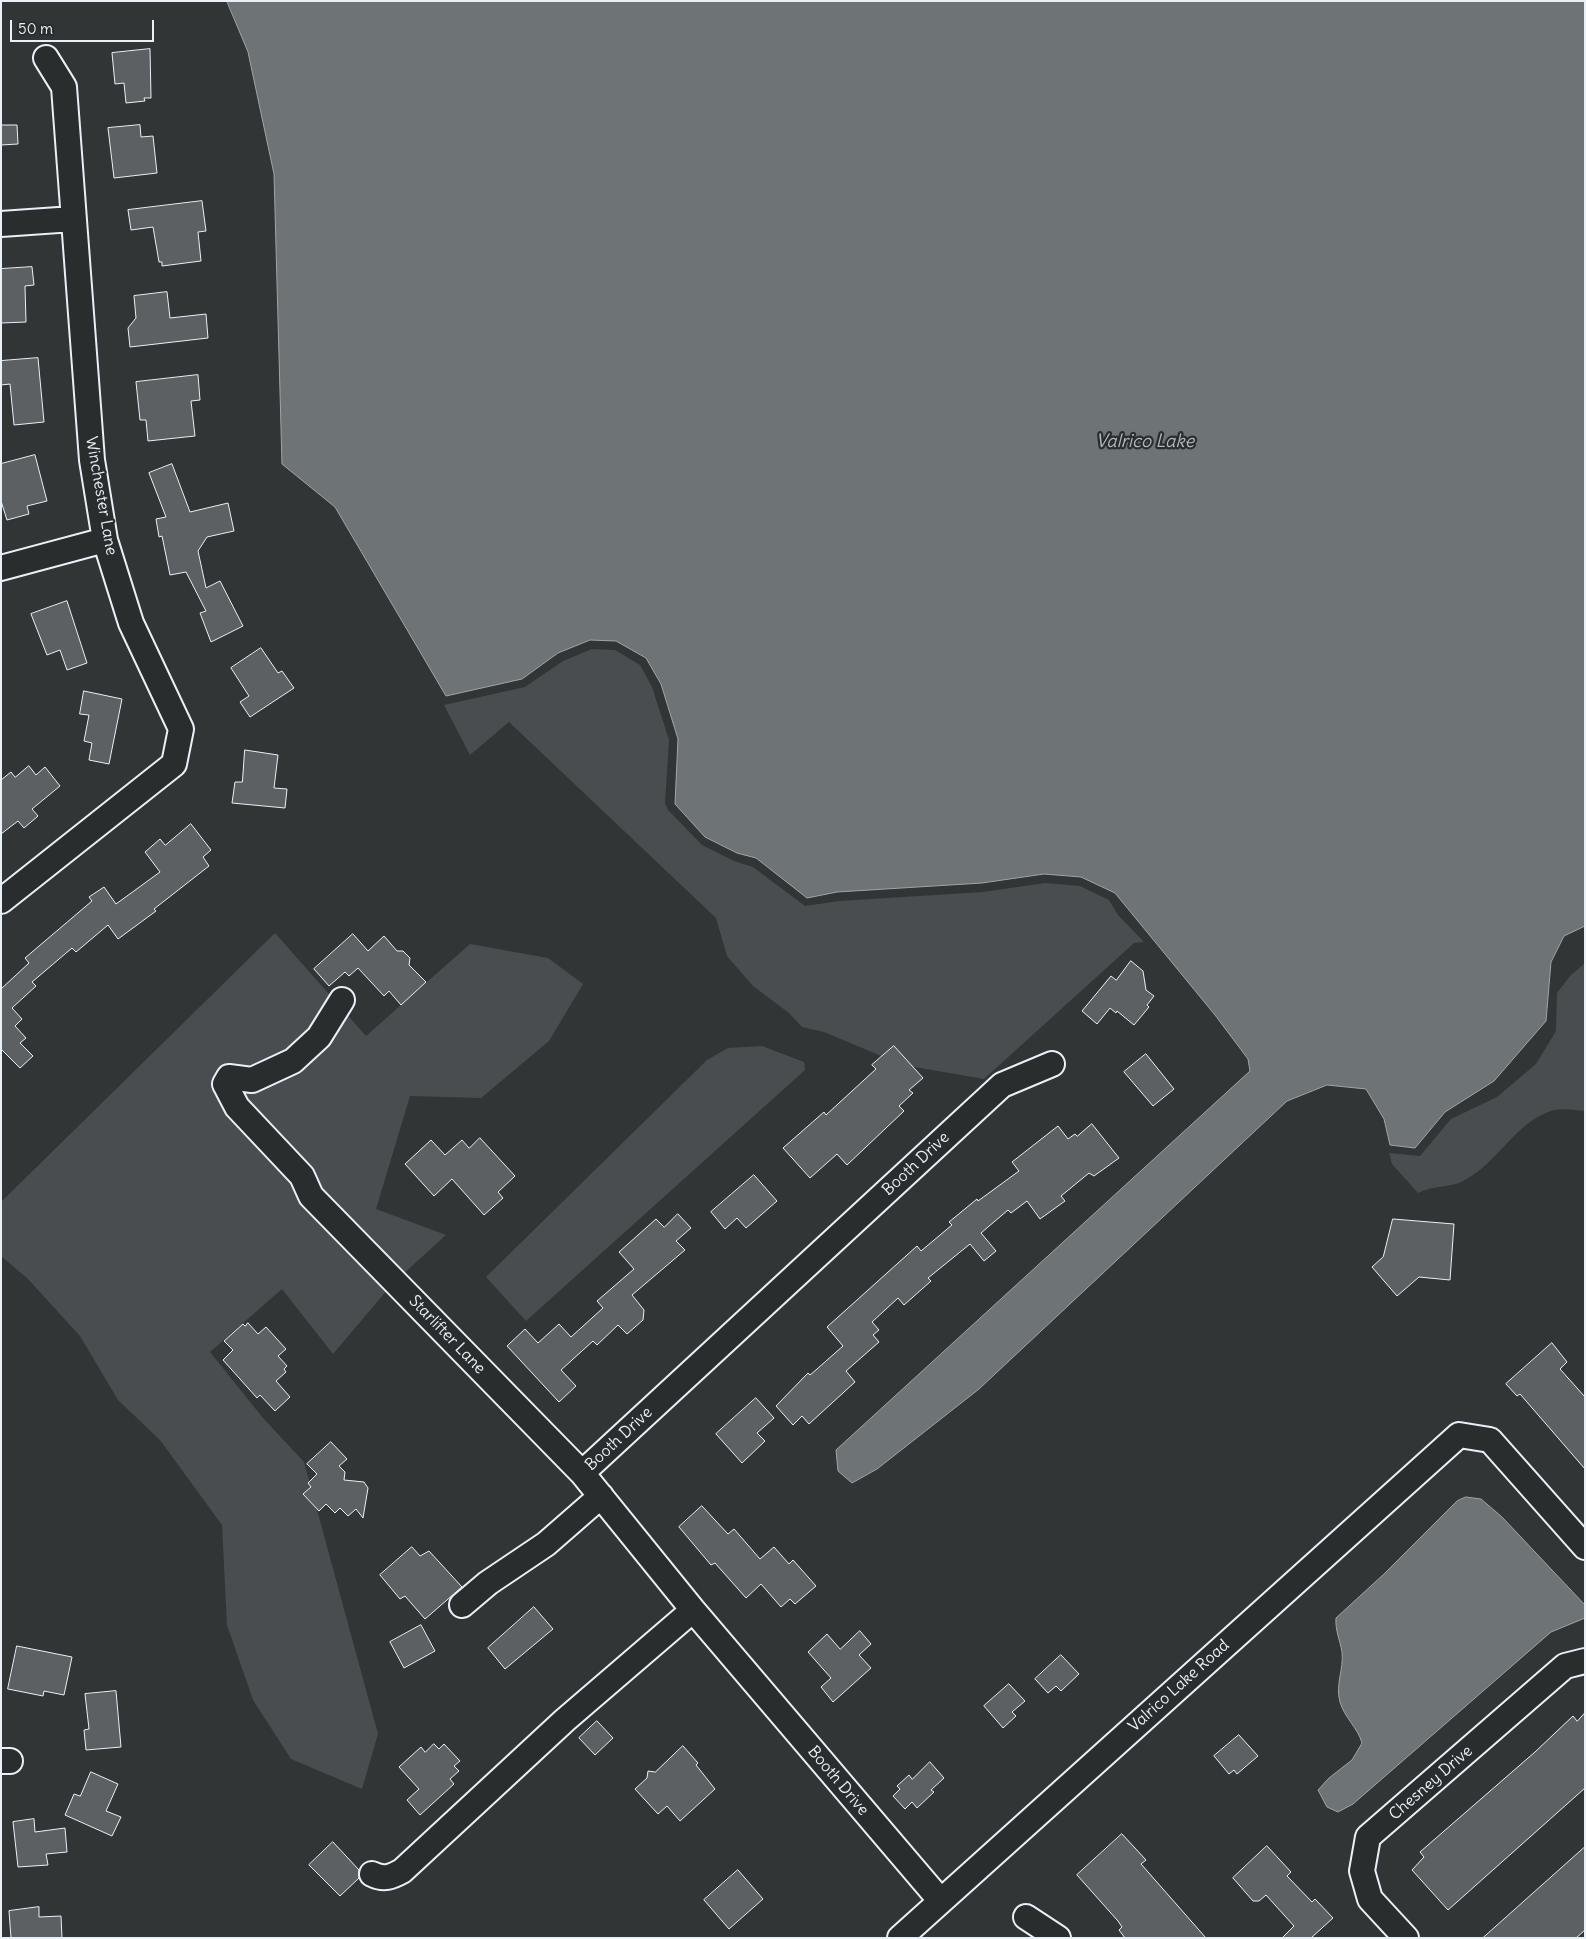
<!DOCTYPE html>
<style>
body{margin:0}
#map{position:relative;width:1586px;height:1939px;overflow:hidden;background:#323536;font-family:Delius,sans-serif}
canvas{display:block}
.frame{position:absolute;inset:0;border:2px solid #e8f1f8;pointer-events:none}
.scale{position:absolute;left:10px;top:20px;width:144px;height:22px;box-sizing:border-box;border:2px solid #e8f1f8;border-top:0;padding-left:6px;font-size:15px;line-height:18px;white-space:nowrap;color:#e8f1f8;-webkit-text-stroke:4px #2a2d2e;paint-order:stroke}
</style>
<div id="map">
<canvas width="1586" height="1939"></canvas>
<div class="frame"></div>
<div class="scale">50 m</div>
</div>
<script>
const context = document.querySelector('canvas').getContext('2d');
context.lineJoin = 'round';
function fill(path, color) { context.fillStyle = color; context.fill(path, 'evenodd'); }
function strokePath(path, color, width, dash) { context.strokeStyle = color; context.lineWidth = width; context.lineCap = dash ? 'butt' : 'round'; context.setLineDash(dash || []); context.stroke(path); }
function write(font, color, halo, rows, align = 'center') {
  context.font = font + ' Delius,sans-serif'; context.lineWidth = 4.5; context.setLineDash([]); context.textBaseline = 'middle'; context.strokeStyle = halo; context.fillStyle = color; for (const [text, x, y, turn = 0] of rows) {
    context.save(); context.translate(x, y); context.rotate((+turn || 0) * Math.PI / 180); context.textAlign = isNaN(turn) ? turn : align; if (halo) context.strokeText(text, 0, 0); context.fillText(text, 0, 0); context.restore();
  }
}
fill(new Path2D(`
 M592 649 615 650 640 665 652 687 669 740 665 803 668 810 702 845 734 861 753 867 805 906 839 901 983 892 1045 883 1080 886 1109 900 1118 915 1144 942 1134 943 984 1079 903 1065 824 1032 802 1027 789 1013 753 986 727 956 716 918 509 722 470 755 444 705 525 687 563 661Z
 M275 933 366 1036 470 944 548 958 583 984 549 1041 481 1098 410 1096 376 1209 446 1235 402 1275 310 1182 296 1195 388 1289 333 1354 282 1289 210 1352 263 1418 304 1462 378 1734 362 1789 291 1759 253 1700 227 1625 222 1525 160 1440 118 1400 80 1336 28 1279 1 1256V1202Z
 M1585 963V1111C1575 1110 1563 1108 1554 1110 1515 1121 1498 1164 1463 1181 1450 1188 1433 1185 1418 1193L1392 1164 1389 1153 1420 1156 1451 1119 1497 1097 1536 1064 1556 1031 1557 993 1570 976Z
 M762 1046 804 1062 805 1070 526 1321 486 1277 707 1060 728 1048Z`), '#494d4f');
const water = new Path2D(`
 M227 1H1585V926L1564 936 1551 962 1546 1021 1494 1081 1445 1112 1415 1148 1390 1145 1384 1119 1366 1089 1327 1085 1287 1101 979 1389 877 1469 852 1483 838 1471 836 1450 1250 1071 1248 1059 1215 1015 1115 893 1081 877 1044 874 982 883 837 892 807 898 756 858 737 853 705 837 675 804 678 739 661 684 646 658 616 641 590 640 558 653 522 679 446 696 335 507 282 464 274 174 248 52Z
 M1466 1497 1481 1499 1502 1517 1585 1605V1618L1551 1632 1353 1804 1338 1812 1327 1807 1318 1790 1329 1778 1352 1760 1362 1743C1358 1728 1344 1717 1340 1702 1335 1685 1344 1669 1342 1652 1340 1640 1335 1630 1336 1618L1384 1574 1457 1501Z`);
fill(water, '#6e7376');
strokePath(water, '#9fa5aa', 1);
const building = new Path2D(`
 M150 49 151 98H144L145 101 126 103 124 83 115 84 112 53Z
 M1 125H17L18 144 1 145Z
 M140 125 141 137 153 136 157 173 114 178 108 128Z
 M202 201 206 231 198 232 201 261 162 266V262H159L153 227 131 230 128 210Z
 M32 267 34 285 25 286 26 322 1 323V269Z
 M167 292 170 318 206 314 208 338 130 347 128 328 136 318 134 296Z
 M38 358 44 422 14 425 10 384 1 385V361Z
 M198 375 200 400 191 401 195 436 148 441 146 420H140L136 382Z
 M35 455 47 501 27 506 29 514 7 520 1 501V464Z
 M172 464 190 512 228 503 234 531 207 537 198 551 206 588 220 581 243 626 211 642 200 613 206 611 186 572 170 575 162 536 159 537 156 519 166 517 149 473Z
 M67 601 87 663 67 670 60 650 47 655 31 614Z
 M261 648 278 673 282 671 294 688 250 717 240 702 249 696 231 668Z
 M84 691 122 699 109 764 89 760 92 743 84 741 89 715 80 714Z
 M245 750 278 755 274 788 287 789 285 808 232 803 235 782H242Z
 M29 766 36 775 45 767 60 786 32 809 38 816 24 828 18 821 1 834V780L11 772 15 777Z
 M191 824 211 850 203 857 209 866 154 909 156 911 118 939 108 925 76 952 72 948 32 982 36 986 12 1008 22 1019 15 1026 26 1038 20 1043 33 1056 20 1068 1 1049V989L29 963 25 958 92 901 89 897 104 887 116 904 160 872 145 852 160 839 165 845Z
 M353 934 368 951 384 936 397 951H403L410 958 409 965 426 982 401 1005 389 991 384 996 358 968 349 976 345 972 329 986 314 969Z
 M1131 961 1143 971 1146 990 1154 996 1147 1005 1149 1007 1134 1025 1117 1011 1116 1013 1110 1008 1097 1024 1082 1011 1111 976 1116 980Z
 M894 1046 923 1078 909 1090 913 1093 899 1106 904 1111 847 1165 837 1154 810 1178 783 1148 824 1112 826 1115 876 1069 872 1065Z
 M1146 1054 1174 1089 1153 1106 1124 1072Z
 M1092 1124 1119 1158 1094 1176 1089 1173 1061 1196 1065 1201 1040 1219 1027 1201 1011 1213 1008 1210 981 1233 996 1251 984 1261 970 1244 928 1278 931 1281 904 1305 898 1298 872 1322 879 1330 873 1335 879 1342 846 1371 855 1382 809 1424 802 1416 793 1425 776 1406 808 1373 810 1375 817 1369 843 1346 827 1327 917 1246 921 1251 952 1225 949 1222 977 1199 978 1201 1019 1171 1012 1162 1058 1126 1068 1139 1075 1134 1077 1136Z
 M480 1138 515 1176 498 1192 503 1198 484 1215 452 1179 434 1196 405 1164 431 1140 445 1155 462 1140 469 1148Z
 M754 1175 777 1201 746 1228 737 1218 725 1229 711 1212Z
 M678 1214 691 1228 676 1241 685 1250 632 1295 644 1310 643 1320 627 1334 618 1325 597 1345 593 1341 561 1370 576 1386 559 1402 507 1346 525 1329 538 1343 559 1324 571 1337 603 1308 597 1301 634 1269 619 1252 656 1219 664 1227Z
 M1393 1219 1454 1224 1450 1280 1419 1277 1397 1296 1372 1267 1383 1257Z
 M248 1323 258 1334 266 1327 286 1349 278 1356 287 1366 284 1369 286 1372 276 1381 290 1397 275 1411 260 1395 257 1398 223 1360 233 1350 224 1341 243 1324 245 1326Z
 M1552 1343 1567 1362 1560 1369 1585 1397V1469L1520 1394 1517 1396 1506 1384Z
 M756 1398 774 1418 757 1433 765 1441 742 1463 716 1434Z
 M331 1442 347 1459 339 1466 345 1472 344 1480 364 1482 368 1488 363 1518 356 1509 348 1516 340 1508 335 1513 326 1504 319 1511 303 1494 311 1487 308 1483 317 1474 307 1464Z
 M702 1506 728 1534 734 1529 760 1559 774 1547 789 1564 793 1560 816 1586 795 1604 790 1599 781 1607 761 1584 746 1598 715 1563 711 1565 679 1527Z
 M412 1547 420 1556 429 1551 462 1587 425 1619 405 1596 400 1599 380 1575Z
 M534 1607 553 1629 505 1669 488 1648Z
 M421 1625 435 1651 404 1668 390 1642Z
 M860 1631 871 1644 859 1655 871 1668 833 1702 821 1687 831 1678 808 1652 827 1634 840 1649Z
 M17 1646 72 1657 64 1695 44 1691 43 1696 8 1689Z
 M1061 1655 1079 1674 1061 1691 1056 1686 1048 1693 1035 1679Z
 M1009 1684 1025 1701 1012 1712 1016 1716 1003 1728 984 1706Z
 M116 1691 121 1747 86 1750 84 1730 89 1729 85 1694Z
 M1585 1713V1788L1448 1910 1412 1870 1424 1857 1420 1852 1535 1752 1573 1716 1577 1721Z
 M597 1721 613 1738 595 1755 579 1738Z
 M1239 1735 1258 1756 1237 1774 1234 1770 1229 1774 1214 1756Z
 M434 1744 439 1749 444 1744 460 1761 454 1766 459 1771 450 1779 454 1784 420 1815 407 1800 419 1789 399 1767 421 1747 425 1752Z
 M683 1746 698 1763 696 1765 715 1789 680 1821 667 1806 658 1814 635 1789 647 1778 648 1771 655 1772Z
 M930 1762 944 1778 931 1790 934 1792 917 1808 912 1802 905 1809 893 1796 900 1789 897 1786 909 1775 912 1779Z
 M91 1772 118 1784 106 1811 121 1817 112 1836 65 1815 74 1794 80 1796Z
 M34 1819 35 1832 65 1828 67 1852 46 1854 48 1865 18 1867 13 1822Z
 M1122 1834 1146 1860 1141 1864 1206 1938H1125L1119 1930 1122 1927 1118 1921 1077 1875Z
 M333 1842 359 1870V1878L340 1896 309 1865Z
 M1267 1846 1291 1872 1287 1876 1312 1902 1315 1899 1333 1918 1311 1938H1282L1294 1926 1266 1895 1259 1901H1253L1233 1878Z
 M1585 1847V1930L1576 1938H1483Z
 M738 1870 763 1899 729 1929 704 1900Z
 M39 1907V1917L61 1916 62 1938H11L9 1911Z`);
fill(building, '#5c6063');
strokePath(building, '#e8f1f8', 1);
const minor = new Path2D(`
 M1 224 73 219
 M1 568 105 540
 M1 901 174 764 181 729 131 623 105 540 92 460 64 87 46 58
 M342 1000 319 1037 293 1061 252 1080 229 1077 225 1084 237 1107 302 1176 311 1196 582 1473 693 1610 940 1900
 M582 1473 1002 1085 1052 1064
 M462 1605 488 1583 546 1544 601 1496
 M1 1761H10
 M372 1874C384 1880 391 1877 402 1871L565 1720 693 1610
 M1026 1917 1058 1938
 M900 1938 1459 1435 1490 1440 1585 1547
 M1406 1938 1370 1899 1362 1871 1368 1837 1565 1666 1585 1661`);
strokePath(minor, '#e8f1f8', 28);
strokePath(minor, '#2a2d2e', 24);
write('16px', '#e8f1f8', '#2a2d2e', [
 ["Winchester Lane",101,496,80],
 ["Booth Drive",916,1164,-43],
 ["Starlifter Lane",447,1335,46],
 ["Booth Drive",619,1439,-43],
 ["Valrico Lake Road",1179,1686,-42],
 ["Booth Drive",838,1781,50],
 ["Chesney Drive",1431,1783,-41]
]);
write('italic 18px', '#b1b8be', '#2a2d2e', [
 ["Valrico Lake",1145,442]
]);
</script>
